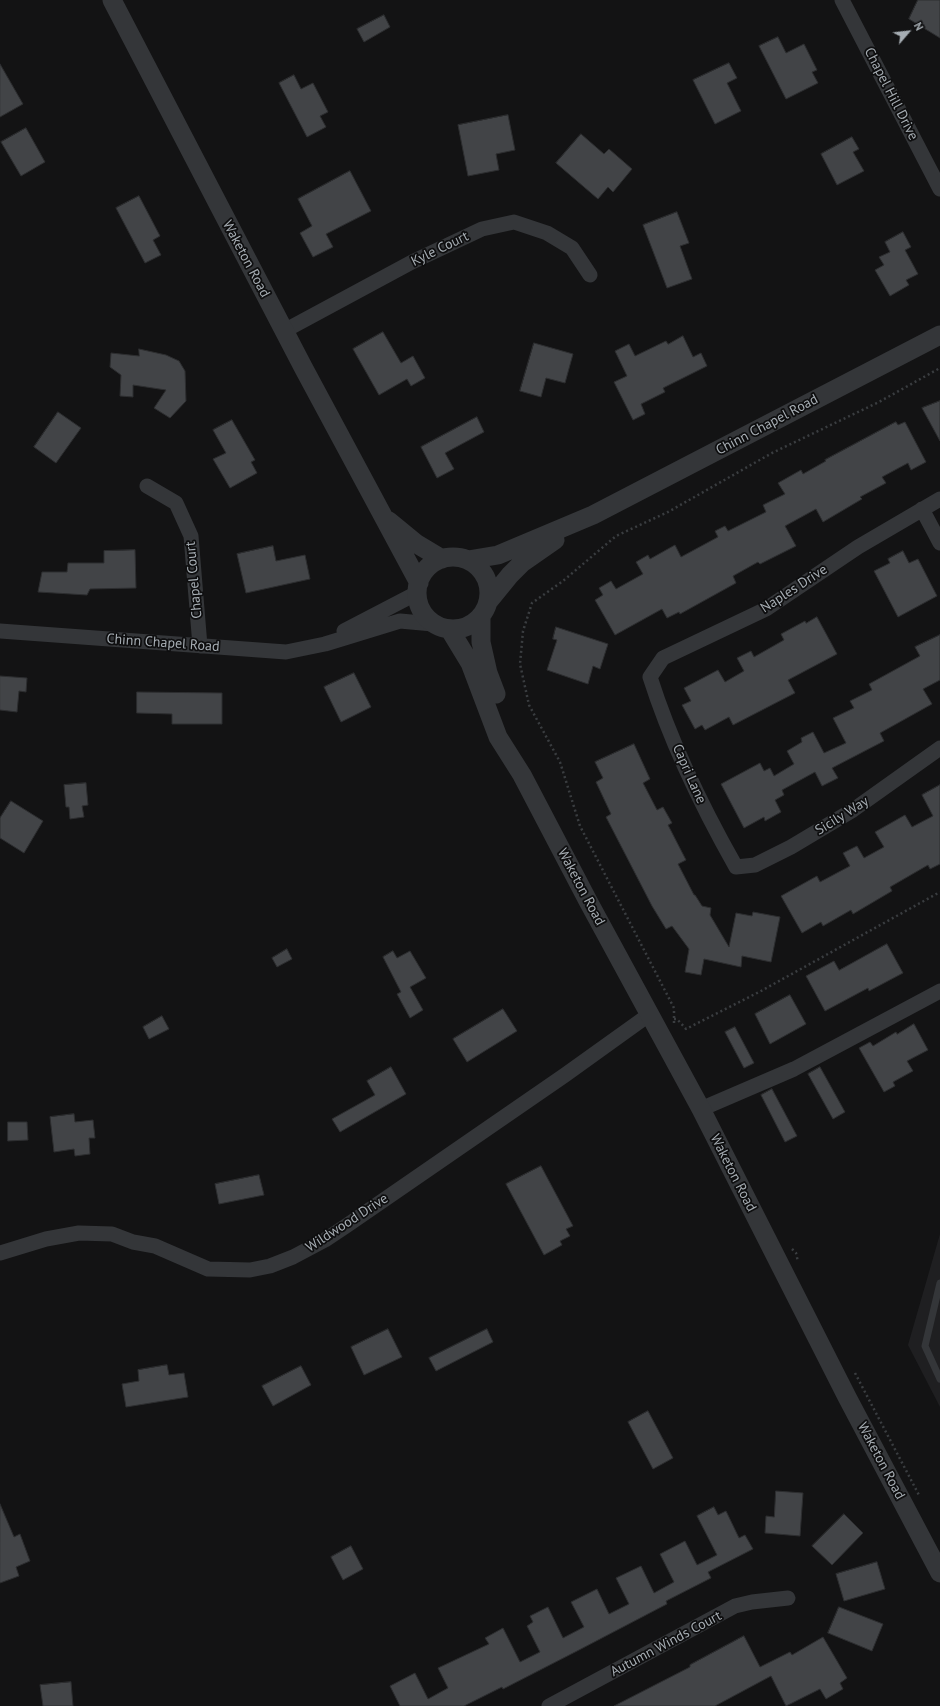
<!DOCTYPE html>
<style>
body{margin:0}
#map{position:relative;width:940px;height:1706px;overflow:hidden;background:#131314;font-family:"PT Sans",sans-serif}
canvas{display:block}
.north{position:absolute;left:888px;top:12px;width:40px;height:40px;-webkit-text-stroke:3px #0e0e0f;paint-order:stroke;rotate:62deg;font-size:11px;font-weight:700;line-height:16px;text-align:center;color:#a6adb3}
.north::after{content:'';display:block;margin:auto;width:14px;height:18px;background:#a6adb3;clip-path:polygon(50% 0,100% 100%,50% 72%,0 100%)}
</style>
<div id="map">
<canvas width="940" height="1706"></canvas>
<div class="north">N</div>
</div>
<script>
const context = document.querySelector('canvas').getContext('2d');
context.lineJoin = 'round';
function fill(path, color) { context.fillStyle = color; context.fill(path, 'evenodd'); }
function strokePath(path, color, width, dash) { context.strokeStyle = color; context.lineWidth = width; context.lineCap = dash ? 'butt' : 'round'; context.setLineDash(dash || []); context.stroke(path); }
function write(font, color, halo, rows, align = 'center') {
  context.font = font + ' "PT Sans",sans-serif'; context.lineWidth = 3.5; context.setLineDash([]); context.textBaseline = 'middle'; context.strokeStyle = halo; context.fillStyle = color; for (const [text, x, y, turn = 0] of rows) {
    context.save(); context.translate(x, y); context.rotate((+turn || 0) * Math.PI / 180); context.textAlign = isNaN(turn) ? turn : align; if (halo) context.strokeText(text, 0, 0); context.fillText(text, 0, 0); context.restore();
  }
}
fill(new Path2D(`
 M940 1234V1407L908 1345Z`), '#1f1f21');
const building = new Path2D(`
 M918 0H940V38L909 19Z
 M384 15 390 27 364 42 357 29Z
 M778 37 786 53 804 44 817 70 812 72 818 83 786 99 759 46Z
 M729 63 737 78 727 83 741 111 715 124 693 80Z
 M0 64 23 104 0 117Z
 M294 75 301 89 313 83 328 112 320 116 326 127 307 137 279 83Z
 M508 115 515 150 496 154 499 170 468 176 458 125Z
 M26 128 45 162 21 176 1 142Z
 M581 134 604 154 609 149 632 169 613 192 608 187 598 199 556 163Z
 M852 137 859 149 853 152 864 171 837 185 821 154Z
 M350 171 371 211 326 234 333 247 313 257 300 233 312 226 298 199Z
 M139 196 160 236 153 240 161 255 145 263 116 208Z
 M677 212 689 243 680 246 692 279 667 288 643 225Z
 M903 232 911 247 905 250 918 274 906 280 909 285 890 296 875 270 884 265 879 257 890 252 885 242Z
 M383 332 401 363 413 356 425 378 411 386 407 379 379 395 353 349Z
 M683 336 693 357 701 353 707 366 663 388 665 392 641 404 645 414 633 420 614 382 627 376 615 351 629 344 635 356 666 341 668 344Z
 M534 343 573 354 565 383 546 378 541 397 520 391Z
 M139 349 166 355 179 361 185 371 186 401 170 418 154 408 166 390 133 385V397L120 396 121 375 110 367 111 353 139 356Z
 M940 401V441L922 408Z
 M58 412 81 428 56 463 34 447Z
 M477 417 484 432 445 453 454 469 437 478 421 447Z
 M232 420 255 460 251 462 257 473 230 488 213 459 226 453 213 430Z
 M896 422 898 425 905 422 926 462 911 470 908 463 882 477 886 483 860 497 862 499 823 522 816 509 785 526 796 546 760 564 758 562 733 576 736 583 680 614 679 612 667 618 662 609 615 635 595 600 603 595 599 588 611 581 616 589 643 574 636 562 648 555 650 559 675 545 681 557 718 537 715 531 725 526 728 531 766 512 763 505 785 494 778 483 801 470 803 474 826 461 825 460Z
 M273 546 276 561 305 555 310 579 246 593 237 554Z
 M135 550 136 588 90 589 87 595 38 592 42 572H67L68 563H104V551Z
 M903 551 909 563 918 559 937 596 898 617 874 571 890 563 888 559Z
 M817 617 837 654 788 680 795 693 733 725 729 717 705 730 702 725 695 729 682 705 691 701 684 688 718 670 725 682 744 671 737 658 751 651 754 657 784 640 781 634 805 621 806 623Z
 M556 627 608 644 600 669 593 666 588 684 547 670 557 640 553 639Z
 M940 635V680L923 689 932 704 880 733 884 741 832 768 838 778 822 786 815 772 782 790 784 795 775 800 781 812 765 821 764 817 744 828 721 784 760 763 764 771 770 768 774 776 794 764 787 751 802 742 801 738 813 732 824 753 846 743 833 718 854 708 850 701 872 690 869 684 920 656 915 647Z
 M354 673 371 707 341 722 324 687Z
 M0 676 27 678 26 692 19 691 17 712 0 710Z
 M137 692 222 693V724H172V714L137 713Z
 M634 744 650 779 643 783 657 810 663 807 672 823 668 825 686 860 678 864 694 895H695L702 906 711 908 710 915 729 947 736 913 752 916 753 912 780 917 771 962 742 956 741 967 704 959 701 975 685 972 689 949 672 926 666 929 652 906 606 817 611 814 596 782 603 778 595 762Z
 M86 783 88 805 82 806 84 817 70 819 69 807H66L64 785Z
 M940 785V864L930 869 928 865 890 887 892 891 853 914 851 910 823 926 821 922 802 933 781 896 817 876 820 882 850 866 843 853 857 846 864 858 884 847 875 832 905 815 912 827 933 816 922 795Z
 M11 801 43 821 24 853 0 838V818Z
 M887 944 903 973 869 991 868 988 825 1011 806 976 834 961 839 970Z
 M287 949 292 959 277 967 272 958Z
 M393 951 397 958 410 951 426 978 410 987 423 1010 410 1018 397 994 401 992 383 957Z
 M790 995 806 1024 770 1044 755 1014Z
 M503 1009 517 1031 467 1062 453 1039Z
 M162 1016 169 1029 149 1039 143 1027Z
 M914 1024 928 1050 907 1061 913 1071 893 1082 895 1086 884 1092 859 1048 870 1042 873 1046 896 1032 897 1034Z
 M735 1027 754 1063 744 1068 725 1032Z
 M391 1067 406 1094 340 1132 332 1119 375 1095 367 1081Z
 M820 1067 845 1112 833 1119 808 1074Z
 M772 1089 797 1136 785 1142 761 1095Z
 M74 1114 75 1122 93 1120 95 1138H89L90 1154 75 1156 74 1149 54 1152 50 1117Z
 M8 1122H27L28 1140 8 1141Z
 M541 1166 573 1226 566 1229 570 1236 560 1241 562 1245 544 1255 506 1184Z
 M259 1175 264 1195 219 1204 215 1184Z
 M388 1329 402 1357 364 1375 351 1347Z
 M487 1329 493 1342 436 1371 429 1358Z
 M167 1365 169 1375 184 1373 188 1397 126 1407 122 1384 139 1381 138 1370Z
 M301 1366 311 1385 273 1406 262 1386Z
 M648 1411 673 1458 653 1469 628 1422Z
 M776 1491 803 1493 800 1536 765 1533 766 1516 774 1517Z
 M0 1504 14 1537 20 1534 30 1561 16 1567 19 1576 0 1583Z
 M714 1507 718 1515 726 1511 739 1538 745 1535 753 1549 708 1572 711 1578 666 1601 667 1604 579 1650 503 1689 502 1687 464 1706H400L390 1686 415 1673 428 1699 448 1688 438 1668 489 1644 485 1638 503 1628 520 1662 540 1652 527 1626 533 1622 530 1616 548 1607 563 1638 584 1627 571 1602 597 1589 609 1614 629 1604 616 1578 641 1566 654 1593 674 1582 660 1554 685 1541 697 1565 717 1555 697 1516Z
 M844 1514 863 1533 832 1565 812 1546Z
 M351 1546 363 1569 343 1580 331 1557Z
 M877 1562 885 1589 844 1601 836 1574Z
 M839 1607 883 1624 872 1651 828 1633Z
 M744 1636 760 1667 790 1652 792 1655 823 1637 847 1678 840 1683 843 1689 826 1699 820 1689 786 1706 771 1676 715 1706H614L690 1667V1665Z
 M71 1682 73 1706H43L40 1685Z`);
fill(building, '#424447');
strokePath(building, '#2d2e30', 1);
strokePath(new Path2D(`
 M674 1019H677L686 1029 761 991 940 892
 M674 1023V1008L580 826 560 762 529 705 520 664 523 631 532 603 563 581 616 536 668 512 772 453 879 402 940 368
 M792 1249 796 1253 798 1262
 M855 1373 920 1497`), '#3a3d40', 2.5, [2, 3]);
strokePath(new Path2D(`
 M940 1283 925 1346 940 1379`), '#343639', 7);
strokePath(new Path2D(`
 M842 0 940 189
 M284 331 412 262 482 229 514 222 547 233 572 248 590 275
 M147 486 176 503 191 536 200 646
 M940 499 858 547 766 609 663 658 650 677C671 743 702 807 736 867L755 865 791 847 853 810 940 748
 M922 509 940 543
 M0 631 286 652 325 644 400 621 433 624
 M344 631 417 593
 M701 1109 794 1069 940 991
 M0 1253 46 1239 79 1233 112 1234 133 1242 155 1246 208 1269 250 1270 270 1266 293 1257 325 1240 346 1226 565 1075 650 1014
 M549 1706 735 1606 752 1602 788 1598`), '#343639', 15);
strokePath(new Path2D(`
 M112 0 303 367 419 583
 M389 521 417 544 442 559
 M417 593a36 36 0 1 1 72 0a36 36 0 1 1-72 0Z
 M468 560 498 555 593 515 940 335
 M488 602 510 575 522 563 555 540
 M481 617V642L488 673 496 694
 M450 630 470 663 498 737 522 775 588 901 701 1109 847 1397 940 1573`), '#343639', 19);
write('14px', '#a6adb3', '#0e0e0f', [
 ["Chapel Hill Drive",891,94,63],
 ["Kyle Court",440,249,-26],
 ["Waketon Road",246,259,62],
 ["Chinn Chapel Road",767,425,-28],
 ["Chapel Court",194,580,-95],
 ["Naples Drive",794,589,-33],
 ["Chinn Chapel Road",163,643,4],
 ["Capri Lane",689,774,66],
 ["Sicily Way",842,816,-32],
 ["Waketon Road",581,887,62],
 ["Waketon Road",733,1173,63],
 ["Wildwood Drive",347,1223,-33],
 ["Waketon Road",881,1461,62],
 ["Autumn Winds Court",666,1644,-28]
]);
</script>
